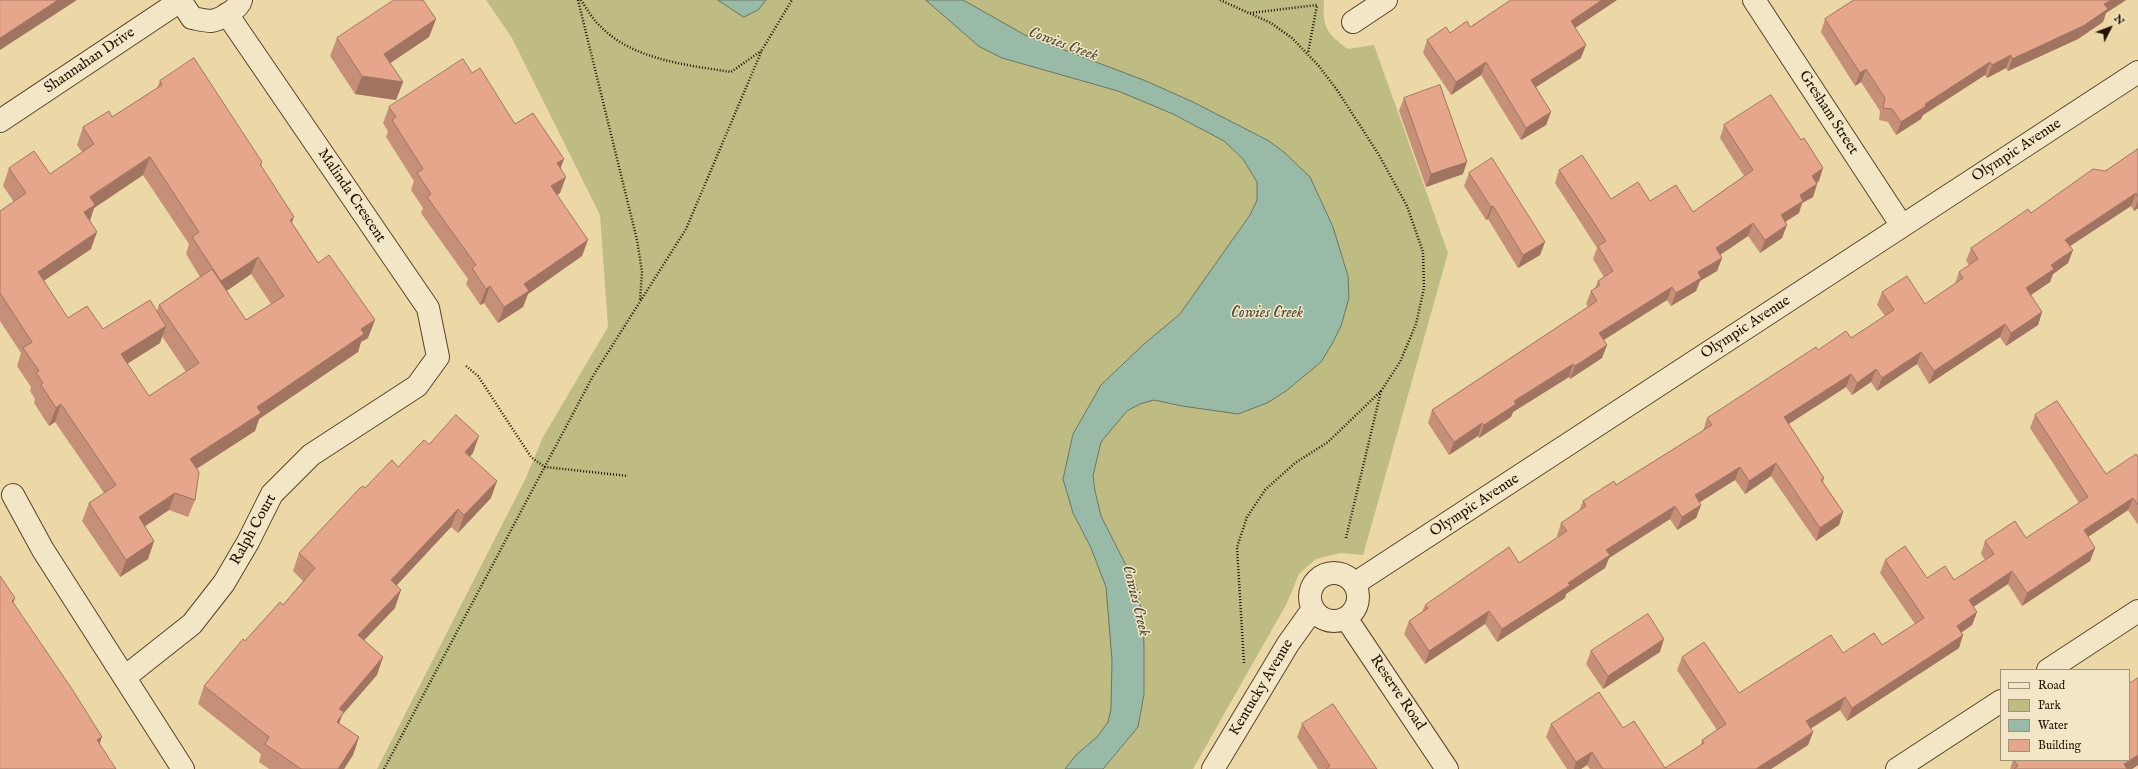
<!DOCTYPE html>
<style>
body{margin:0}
#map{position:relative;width:2138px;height:769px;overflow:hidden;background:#ecd8a7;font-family:"IM FELL English",serif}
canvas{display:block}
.legend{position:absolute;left:2000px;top:669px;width:130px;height:92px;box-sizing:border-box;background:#f3e6c6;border:1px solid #a19177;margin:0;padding:5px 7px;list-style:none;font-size:12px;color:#251101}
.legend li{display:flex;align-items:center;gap:8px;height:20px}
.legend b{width:20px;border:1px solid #a19177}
.north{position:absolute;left:2090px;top:8px;width:40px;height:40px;-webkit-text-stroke:3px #f3e6c6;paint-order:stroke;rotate:48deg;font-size:11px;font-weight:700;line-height:16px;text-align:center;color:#251101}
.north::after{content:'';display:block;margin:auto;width:14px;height:18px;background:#251101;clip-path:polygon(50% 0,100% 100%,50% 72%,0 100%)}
</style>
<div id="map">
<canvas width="2138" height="769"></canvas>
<ul class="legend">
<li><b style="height:5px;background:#f3e6c6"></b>Road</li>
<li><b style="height:11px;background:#bebc82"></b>Park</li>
<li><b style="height:11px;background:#99baa6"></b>Water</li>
<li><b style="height:11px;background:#e6a68c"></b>Building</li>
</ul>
<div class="north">N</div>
</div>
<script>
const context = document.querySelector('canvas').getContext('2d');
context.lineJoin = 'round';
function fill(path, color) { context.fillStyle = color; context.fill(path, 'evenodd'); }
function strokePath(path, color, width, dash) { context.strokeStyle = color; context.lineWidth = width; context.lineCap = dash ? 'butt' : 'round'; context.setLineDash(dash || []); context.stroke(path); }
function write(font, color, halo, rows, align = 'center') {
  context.font = font + ' "IM FELL English",serif'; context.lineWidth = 3; context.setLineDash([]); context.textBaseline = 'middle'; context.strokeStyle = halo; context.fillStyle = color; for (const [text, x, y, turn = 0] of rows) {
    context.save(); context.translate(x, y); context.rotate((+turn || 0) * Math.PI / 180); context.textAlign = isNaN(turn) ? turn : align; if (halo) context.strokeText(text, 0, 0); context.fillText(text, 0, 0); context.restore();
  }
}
fill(new Path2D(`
 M486 0H1324C1322 27 1327 34 1348 49L1374 45 1448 253 1363 555 1340 553 1316 559 1299 574 1287 603 1193 769H377L524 482 543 437 608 327 600 215 512 38Z`), '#bebc82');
const water = new Path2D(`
 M718 0H766L758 10 744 17Z
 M926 0H963L1025 35 1146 81 1193 102 1269 141 1285 153 1310 177 1333 227 1348 276 1349 298 1341 326 1332 344 1321 362 1286 391 1267 403 1238 414 1182 406 1154 400 1140 404 1127 411 1101 442 1093 476 1095 491 1101 516 1136 585 1143 619 1144 647V694L1138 727 1103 769H1065L1076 755 1097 737 1108 722 1111 709 1112 660 1106 587 1091 548 1073 513 1063 479 1073 434 1101 385 1144 344 1180 314 1250 215 1257 200V182L1243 159 1224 141 1173 114 1118 91 1002 58 980 47Z`);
fill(water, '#99baa6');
strokePath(water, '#6b7664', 1);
const minor = new Path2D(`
 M180 0 192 18C198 19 205 21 211 21 220 20 239 9 241 0
 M1754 0 1902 226
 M1353 22 1386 0
 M0 121 180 1
 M13 495 43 550 183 769
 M1310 597a24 24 0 1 1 48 0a24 24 0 1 1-48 0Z
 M1354 584 2138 72
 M1346 618 1447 769
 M2048 670 2138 611
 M125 677 192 624 224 583 248 542 272 494 311 455 417 386 438 357 428 308 227 14
 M1213 769 1288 644 1313 609
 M1897 769 2001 701`);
strokePath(minor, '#57432a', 24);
strokePath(new Path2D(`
 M578 0 637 240 642 272 640 301
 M581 0C587 9 593 20 601 27 634 60 687 65 731 72L761 51
 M1220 0 1271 23 1292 38 1318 65 1337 90 1379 155 1407 206 1423 252 1424 288 1416 324 1400 362 1381 391 1328 442 1295 463 1265 490 1247 517 1237 547 1244 664
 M1250 13 1317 5 1308 53
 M466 366 478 376 531 457 545 467 628 476
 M1346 538 1381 391
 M384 769 593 376 686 229 762 50 792 0`), '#251101', 2.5, [1, 2]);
strokePath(minor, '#f3e6c6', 22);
fill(new Path2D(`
 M1511 0H1617L1575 28 1581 58 1536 87 1551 112 1546 125 1521 140 1481 75 1451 95 1423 53 1427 40 1470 27Z
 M1854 0H2126L2106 13 2103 22 2078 39 2008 71 2006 68 1987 78 1985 75 1923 115 1921 119 1896 135 1888 122 1879 120 1880 111 1861 82 1855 86 1821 32 1825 19Z
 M436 19 429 37 390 63 403 82 396 100 355 94 330 56 337 38Z
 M472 73 515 124 564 159 560 168V193L557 195 582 256 528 294 523 307 498 323 484 303 480 305 466 284 468 279 421 213 423 208 411 190 414 181 386 137 388 131 383 123 389 107Z
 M160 81 262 162 261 166 292 223 368 338 361 342 358 352 259 419 255 431 196 469 195 500 188 517 169 510 145 526 154 541 148 559 120 577 82 521 89 503 104 493 55 422 49 426 34 403 35 399 30 391 31 387 17 366 21 353 0 321V211L14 202 3 186 9 168 50 174 82 152 77 145 83 127 112 117 157 88ZM143 175 189 244 186 254 200 277 159 305 157 311 103 329 68 318 44 281 91 249 90 221 94 208ZM251 274 271 304 246 320 226 291ZM162 336 186 372 149 396 127 364 160 343Z
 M1404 98 1463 174 1426 187 1399 111Z
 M1724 125 1819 181 1817 183V184L1813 197 1802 203 1799 213 1785 222 1782 238 1760 253 1748 236 1720 255 1722 258 1717 271 1700 281 1696 291 1671 306 1667 300 1604 340 1607 345 1602 358 1570 379 1569 377 1513 412 1511 417 1479 438 1478 436 1449 455 1428 423 1432 410 1588 307 1586 304 1591 291 1595 288 1598 281 1604 277 1593 259 1597 248 1555 183 1559 170 1611 199 1650 201 1693 212 1744 176 1720 138Z
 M2138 149V208L2134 211 2131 206 2070 246 2073 250 2068 263 2053 274 2050 282 2031 295 2042 312 2038 325 2006 346 2000 337 1929 384 1917 364 1877 391 1871 382 1852 395 1846 387 1789 424 1824 478 1823 482 1843 512 1839 525 1816 541 1771 476 1745 494 1735 480 1699 503 1701 505 1696 518 1677 530 1670 519 1609 558 1605 568 1566 594 1565 598 1497 642 1485 624 1425 664 1404 634 1409 621 1422 612 1425 605 1519 563 1558 537 1557 536 1561 523 1579 511 1583 501 1616 485 1703 431 1707 418 1818 350 1851 338 1885 316 1877 305 1882 292 1925 304 1955 284 1959 272 1969 265 1966 261 1971 248 2031 213 2105 171Z
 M1469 173 1545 242 1540 255 1518 268 1488 219 1486 220 1464 186Z
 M2035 415 2106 474 2138 457V525L2128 510 2088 537 2095 548 2090 561 2022 606 2008 584 1973 607 1977 612 1972 625 1962 632 1959 648 1847 721 1840 710 1811 728 1813 732 1808 745 1771 769H1590L1587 765 1581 769H1567L1546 737 1551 724 1623 728 1665 768 1701 745 1702 740 1717 730 1677 670 1682 657 1739 693 1843 653 1882 645 1915 624 1880 573 1885 560 1927 578 1954 580 1985 560 1981 554 1985 541 2026 538 2079 503 2030 428Z
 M429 444 473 453 470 456 491 498 458 533 451 527 396 585 395 608 364 640 383 657 377 675 342 715 339 724 359 737 353 755 344 769H269L259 762 261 754 198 704 204 686 245 641 283 605 303 581 293 571 299 553 365 488 398 467Z
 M1591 651 1660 652 1603 689 1586 664Z
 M1302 724 1377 769H1318L1297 737Z
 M2013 760H2014L2138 765 2132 769H2010Z`), '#c68f78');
fill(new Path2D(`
 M58 0H77L0 50V38Z
 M1602 0H1617L1566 34 1571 21Z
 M2111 0H2126L2106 13 2103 22 2078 39 2008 71 2012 59Z
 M436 19 429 37 377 72 384 54Z
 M1586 45 1581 58 1527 93 1531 80Z
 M2011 55 2006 68 1987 78 1992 65Z
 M1486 62 1481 75 1451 95 1456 82Z
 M1990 62 1985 75 1923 115 1921 119 1896 135 1901 122 1925 104Z
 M1866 69 1861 82 1855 86 1860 73Z
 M362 76 403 82 396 100 355 94Z
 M1551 112 1546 125 1521 140 1526 128Z
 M150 157 143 175 94 208 89 223 78 230 90 197Z
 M564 159 558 175 557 163Z
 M1467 162 1463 174 1426 187 1431 174Z
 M1823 168 1819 181 1808 189 1812 176Z
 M566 177 560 193 545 203 551 186Z
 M1817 184 1813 197 1802 203 1799 213 1776 228 1781 215 1800 195Z
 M2136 193 2131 206 2061 252 2065 240Z
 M2138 200V208L2134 211Z
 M1493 206 1488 219 1486 220 1491 207Z
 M294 217 287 235 290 220Z
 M1753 223 1748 236 1711 261 1716 248Z
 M1787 225 1782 238 1760 253 1765 240Z
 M97 232 91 249 31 289 38 272Z
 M588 240 582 256 528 294 523 307 498 323 504 307 524 284Z
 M1545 242 1540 255 1518 268 1523 255Z
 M2073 250 2068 263 2053 274 2050 282 2022 301 2026 288 2051 265Z
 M258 257 251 274 215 299 221 281Z
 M1722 258 1717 271 1700 281 1696 291 1671 306 1676 293 1698 272Z
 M490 286 484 303 480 305 486 289Z
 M1672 287 1667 300 1594 346 1599 333Z
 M2042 312 2038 325 2006 346 2011 333Z
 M375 320 368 338 361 342 358 352 259 419 255 431 184 477 190 459 257 407 361 329Z
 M2005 324 2000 337 1929 384 1934 371Z
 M166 326 160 343 114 372 121 354Z
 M1607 345 1602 358 1570 379 1575 366Z
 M1921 352 1917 364 1877 391 1882 378Z
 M1573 364 1569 377 1513 412 1511 417 1479 438 1484 425 1514 401Z
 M1876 369 1871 382 1852 395 1857 383Z
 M1851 374 1846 387 1779 430 1784 417Z
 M61 404 55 422 49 426 56 408Z
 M1482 423 1478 436 1449 455 1454 442Z
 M479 436 473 453 458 469 465 452Z
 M1776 463 1771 476 1745 494 1749 481Z
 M1740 467 1735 480 1690 508 1695 495Z
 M497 481 491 498 458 533 464 515Z
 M175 493 169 510 132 535 139 517Z
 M2133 498 2128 510 2079 543 2084 530Z
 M1701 505 1696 518 1677 530 1682 517Z
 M1675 506 1670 519 1609 558 1605 568 1566 594 1565 598 1497 642 1502 629 1568 583 1606 550Z
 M458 509 451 527 385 598 391 580Z
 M1843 512 1839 525 1816 541 1820 528Z
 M154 541 148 559 120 577 126 560Z
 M2095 548 2090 561 2022 606 2027 593Z
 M2012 571 2008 584 1964 613 1969 600Z
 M401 590 395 608 352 653 358 635Z
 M15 598 9 615 12 601Z
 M1489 611 1485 624 1425 664 1429 651Z
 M1977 612 1972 625 1952 639 1957 626Z
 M1963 635 1959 648 1847 721 1852 708Z
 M1664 639 1660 652 1603 689 1608 676Z
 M383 657 377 675 342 715 337 730 330 740 339 709Z
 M1845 697 1840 710 1802 734 1806 721Z
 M1813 732 1808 745 1771 769H1756Z
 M102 737 96 754 97 740Z
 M359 737 353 755 344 769H338Z
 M1592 752 1587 765 1581 769H1574L1576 762Z
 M2138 755V765L2132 769H2122L2124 764Z`), '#a17462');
const building = new Path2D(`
 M0 0H58L0 38Z
 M394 0H423L436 19 384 54 403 82 362 76 337 38Z
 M1511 0H1602L1571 21 1586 45 1531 80 1551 112 1526 128 1486 62 1456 82 1427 40 1446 27 1450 33 1467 21 1470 27Z
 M1854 0H2111L2104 4 2108 9 2083 26 2012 59 2011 55 1992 65 1990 62 1925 104 1926 106 1901 122 1892 109 1883 108 1885 98 1866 69 1860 73 1825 19Z
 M194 58 262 162 260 164 294 217 290 220 318 263 329 255 375 320 361 329 364 334 257 407 261 413 190 459 199 472 195 500 175 493 139 517 154 541 126 560 89 503 116 485 61 404 56 408 41 385 43 383 36 373 39 371 23 348 32 342 0 293V211L26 193 9 168 34 151 50 174 94 144 83 127 109 111 112 117 162 85 160 81ZM150 157 199 232 192 237 221 281 258 257 284 296 246 320 212 269 159 305 199 363 149 396 121 354 166 326 150 300 103 329 87 306 68 318 38 272 97 232 84 212 95 205 90 197Z
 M463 59 472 73 480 68 515 124 533 113 564 159 557 163 566 177 551 186 588 240 524 284 529 291 504 307 490 286 486 289 472 268 476 265 427 197 431 194 417 173 423 169 392 120 396 117 389 107Z
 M1440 85 1467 162 1431 174 1404 98Z
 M1771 95 1801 140 1804 138 1823 168 1812 176 1817 184 1800 195 1803 201 1781 215 1787 225 1765 240 1753 223 1716 248 1722 258 1698 272 1701 278 1676 293 1672 287 1599 333 1607 345 1575 366 1573 364 1514 401 1516 404 1484 425 1482 423 1454 442 1432 410 1597 301 1591 291 1600 285 1598 281 1613 271 1598 246 1606 241 1559 170 1582 155 1611 199 1638 182 1650 201 1676 185 1693 212 1753 170 1724 125Z
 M2138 149V197L2136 193 2065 240 2073 250 2051 265 2054 269 2026 288 2042 312 2011 333 2005 324 1934 371 1921 352 1882 378 1876 369 1857 383 1851 374 1784 417 1824 478 1821 480 1843 512 1820 528 1776 463 1749 481 1740 467 1695 495 1701 505 1682 517 1675 506 1606 550 1610 555 1568 583 1570 585 1502 629 1489 611 1429 651 1409 621 1428 608 1425 605 1509 547 1519 563 1567 531 1561 523 1586 506 1583 501 1614 481 1616 485 1712 425 1707 418 1816 347 1818 350 1846 331 1851 338 1894 310 1882 292 1907 276 1925 304 1963 278 1959 272 1978 259 1971 248 2028 209 2031 213 2093 169 2105 171Z
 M1492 158 1545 242 1523 255 1493 206 1491 207 1469 173Z
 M2057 401 2106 474 2136 454 2138 457V505L2133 498 2084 530 2095 548 2027 593 2012 571 1969 600 1977 612 1957 626 1963 635 1852 708 1845 697 1806 721 1813 732 1756 769H1603L1592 752 1576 762 1551 724 1599 692 1623 728 1634 721 1665 768 1704 743 1702 740 1726 724 1682 657 1704 642 1739 693 1831 635 1843 653 1874 633 1882 645 1924 618 1885 560 1905 546 1927 578 1945 566 1954 580 1994 554 1985 541 2015 521 2026 538 2088 497 2035 415Z
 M456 415 479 436 465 452 497 481 464 515 458 509 391 580 401 590 358 635 383 657 339 709 344 712 337 722 359 737 338 769H301L265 744 269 737 204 686 243 639 245 641 280 602 283 605 315 568 299 553 360 488 363 486 365 488 392 460 398 467 424 440 429 444Z
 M0 576 15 598 12 601 72 689 102 737 97 740 116 769H0Z
 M1648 614 1664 639 1608 676 1591 651Z
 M2138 678V755L2124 764 2127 769H2014L2018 766 2014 760H2129V684Z
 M1333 704 1377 769H1326L1330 766 1302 724Z`);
fill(building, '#e6a68c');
strokePath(building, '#a17462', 1);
write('15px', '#251101', '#f3e6c6', [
 ["Shannahan Drive",90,61,-34],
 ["Gresham Street",1828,113,57],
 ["Olympic Avenue",2017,151,-33],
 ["Malinda Crescent",351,196,56],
 ["Olympic Avenue",1746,328,-33],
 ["Olympic Avenue",1475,506,-33],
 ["Ralph Court",254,530,-61],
 ["Kentucky Avenue",1262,688,-59],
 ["Reserve Road",1397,693,56]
]);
write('italic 16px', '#4e4c3b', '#f3e6c6', [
 ["Cowies Creek",1063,45,20],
 ["Cowies Creek",1267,314],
 ["Cowies Creek",1135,601,76]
]);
</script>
